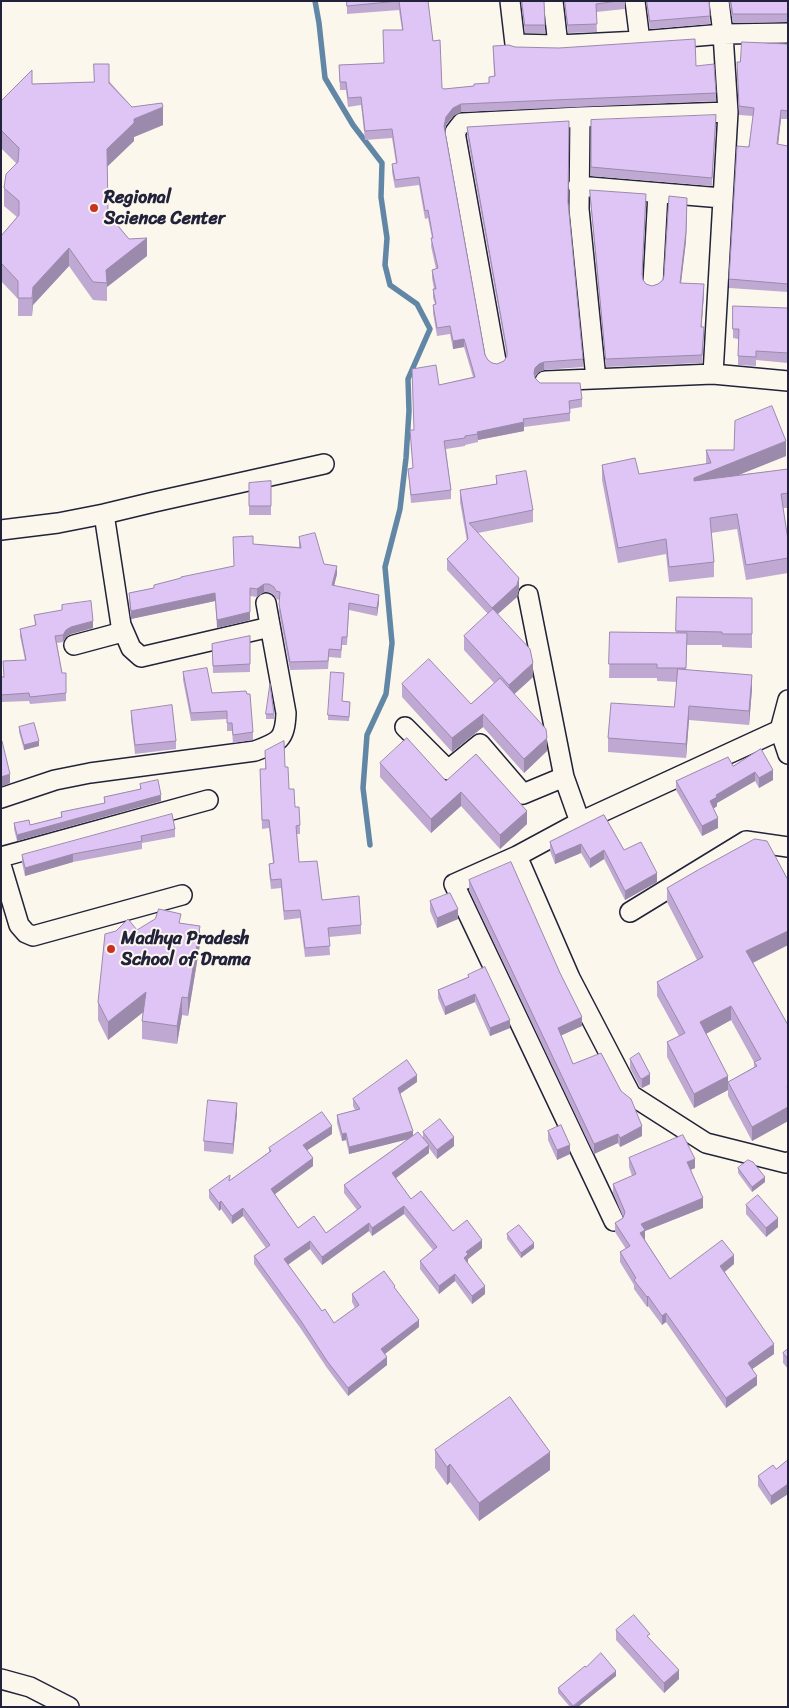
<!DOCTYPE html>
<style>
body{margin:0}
#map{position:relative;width:789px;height:1708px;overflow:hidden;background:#fbf7ec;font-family:Sriracha,sans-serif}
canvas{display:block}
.frame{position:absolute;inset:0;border:2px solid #22223b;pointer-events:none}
</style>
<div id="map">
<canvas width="789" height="1708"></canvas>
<div class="frame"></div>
</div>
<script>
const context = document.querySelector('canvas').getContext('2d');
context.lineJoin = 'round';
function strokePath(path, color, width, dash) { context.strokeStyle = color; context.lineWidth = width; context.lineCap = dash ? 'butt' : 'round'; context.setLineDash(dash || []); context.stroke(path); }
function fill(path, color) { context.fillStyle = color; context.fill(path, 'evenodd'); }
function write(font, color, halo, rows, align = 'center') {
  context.font = font + ' Sriracha,sans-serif'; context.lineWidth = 4; context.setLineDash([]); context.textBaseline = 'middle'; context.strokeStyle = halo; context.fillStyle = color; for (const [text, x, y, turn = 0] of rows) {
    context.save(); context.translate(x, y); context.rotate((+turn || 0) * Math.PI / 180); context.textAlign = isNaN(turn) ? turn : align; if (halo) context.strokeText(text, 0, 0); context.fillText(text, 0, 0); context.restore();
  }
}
strokePath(new Path2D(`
 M315 1 319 23 325 78 353 125 382 163 381 197 387 238 385 265 390 285 417 304 430 329 408 379 409 411 406 458 400 509 385 567 392 643 386 694 367 735 363 788 370 845`), '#6287a6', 5.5);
const minor = new Path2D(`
 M510 1 515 44 558 45 640 41 723 34 788 33
 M553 1 558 45
 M635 1 640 41
 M580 117 579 209 596 379
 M578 186 722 198
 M653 283 658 193
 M496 361 455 132 462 123 580 117 728 112
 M713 374 728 112 723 34 719 1
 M545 381 713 374 788 381
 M1 530 58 523 104 514 154 502 324 464
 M528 595 564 777 580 822
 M121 625 131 648 141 657 270 627
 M74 645 115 634 121 630V625L104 514
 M788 700 780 730 788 754
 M405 727 448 770 480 744 523 794 564 777
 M1 798 55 780 90 773 255 751C279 742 285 740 286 713L266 603
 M517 856 570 978 631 1095 706 1143 786 1163 788 1162
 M1 857 208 800
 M1 865 19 925 26 933 33 936 182 895
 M630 912 746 841 788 847
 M614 1221 454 884 517 856 580 822 780 730
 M1 1679 30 1687 69 1707`);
strokePath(minor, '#22223b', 22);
strokePath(minor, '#fbf7ec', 19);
fill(new Path2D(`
 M347 1H428L433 41 442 88 444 89 474 86 489 83 494 76 493 46 515 47 696 66 716 93V101L461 112 453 116 446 125 445 131 485 355 488 360 492 363 497 364 504 361 507 356 467 135V127L568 203 583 359V367L544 370 539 372 535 377V378L540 383 582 399V407L570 409V421L524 427V431L478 440V442L465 445V446L446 449 451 490V499L411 503 408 469 413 468 410 430H414L439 385 473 377 464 347 453 349 450 334 437 336 433 313V305L435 304 433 298V289H434L432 278V270L436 269 431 246 432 238 428 218 425 219 419 185 395 188 392 172V164L396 163 392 138 365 140 361 105 348 107 346 90H340L339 65 384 63 402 30 399 10 347 14Z
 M521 1H544L545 33H525Z
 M564 1H625V9L596 12 597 32 568 33Z
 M646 1H709L710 24 650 29Z
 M729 1H788V22L733 23Z
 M788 44V119H781L778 145 788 146V292L729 288V279L753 116 739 115 737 62H740Z
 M94 64 132 107 163 125 134 137V141L107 166 108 214 129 239 147 256 107 287V301L93 300 69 266 33 305 32 316H18V299L1 281V236L17 217 4 206V188L16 163 1 148V101L32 84 94 82Z
 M591 120 716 124 712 186 591 176Z
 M590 190 646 203 642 275 643 280 646 284 652 286 658 284 663 280 687 206 686 241 681 283 704 293 701 327 704 335 702 363 606 367 590 198Z
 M788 308V363L756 360V366L738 365V339L733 338V329Z
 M706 450 786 456 738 475 788 469V508H783L788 540V573L746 580 737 529 711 533 714 562V577L669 582 666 554 618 563 602 480V465L639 474 706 464Z
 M496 476 533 510V522L478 533 519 589 517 597 498 614 533 677 514 694 547 751 524 773 483 727 452 752 402 697V684L471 704 494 683 464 650V636L488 614 447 570V559L467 541 460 502V490L496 484Z
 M271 481V515H249V483Z
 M299 537 324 564 337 574 334 586 379 602 377 616 349 610 347 645H342L341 658 329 657 328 669 290 670 279 612 280 600 276 599 274 595 269 592H264L257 597 250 596V620L217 628 215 601 131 619 129 601V593L154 588V585L234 566 253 544 299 547Z
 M677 597 752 598V648L722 647V645H687L686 670 752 689 749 725 689 720 686 758 608 752V738L674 707 677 682 657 681V678H609L610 632 676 633Z
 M62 605 93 628 71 634 66 637 63 642 57 643 62 673H66V701L30 704 29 701 1 702V677H3L25 660 20 636V629L35 626 34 615 62 611Z
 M250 636V672L213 673 212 644Z
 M183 672 212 693 253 732V740L233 743 232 731H227V719L191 721 183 680Z
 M343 701 350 702 349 721 328 720V715Z
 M131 711 176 741V749L135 754 131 719Z
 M266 714H274V719H266Z
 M19 727 39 746 24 750 19 732Z
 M761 749 773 780 759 788 755 781 717 803V806L713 809 718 828 702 836 676 790V781L733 766Z
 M265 751 285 767 289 789 300 825V834H297L299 862 322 900 361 925V934L329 937 330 955 305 957 300 918 284 920 281 888 271 889 269 872V864L273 863 269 828 262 829 260 769H265Z
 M380 763 446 781 527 824 500 849 461 806 431 833 380 777Z
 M140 784 161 801 17 841 14 829V823L30 825 61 817V812L104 803V797L140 789Z
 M604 815 624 850 657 882 625 900 604 859 590 868 581 853 555 864 550 851V842Z
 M175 829V837L142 843V849L73 862 25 876 22 863V855Z
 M469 880 582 1026 561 1035 573 1064 642 1136 620 1147 618 1143 594 1154 469 890Z
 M788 880V945L753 963 788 1025V1121L752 1141 728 1096V1090L694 1108 667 1057V1042L679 1036 657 996V982L697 960 667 902V888ZM731 1020 754 1062V1067L728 1082 706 1034Z
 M430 901 458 919 437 928 430 911Z
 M181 923 200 944 188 1016 182 1015 177 1044 142 1039V1021L143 1012 108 1040 98 1020V1002L137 930Z
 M468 975 510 1028 490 1036 475 1002 445 1015 438 998V990L468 977Z
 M630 1059 650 1084 642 1088 640 1087 630 1068Z
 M417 1082 400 1094 413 1135 423 1138V1132L454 1146 437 1159 429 1148V1153L396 1178 411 1199 453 1231 482 1248 468 1259V1263L485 1294 472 1304 455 1281 439 1294 420 1269V1261L433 1250 404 1214 372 1236 369 1231 322 1265 310 1249 288 1265 322 1311 334 1323 355 1308 352 1302V1294L395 1289 419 1327 385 1354 387 1365 348 1396 327 1368 301 1329 254 1264V1256L266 1248 243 1216 232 1224 221 1209 219 1211 209 1198V1190L230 1181 269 1152V1148L332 1134 307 1150 313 1166 275 1194 298 1228 326 1233 357 1210 344 1193V1185L408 1139 349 1154 346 1140 342 1141 337 1123V1115L355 1110 353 1106V1099Z
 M237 1113 233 1154 204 1151V1141Z
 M548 1131 570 1154 557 1160 548 1140Z
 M629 1158 695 1168 691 1170 703 1208 645 1231V1240L670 1279 734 1264 725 1272 774 1354 752 1369 757 1385 726 1408 666 1322 662 1325 648 1306 647 1307 634 1289V1285L620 1262V1252L626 1249 615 1232V1223L623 1218V1217L613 1193V1184L632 1176 629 1167Z
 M738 1168 765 1182 752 1192 738 1173Z
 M746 1205 778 1227 766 1237 746 1214Z
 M507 1234 534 1248 521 1258 507 1239Z
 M788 1349V1369L783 1363V1353Z
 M435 1450 550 1470 479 1521 450 1482 447 1485 435 1468Z
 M788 1460V1494L771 1505 758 1486V1476L776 1469Z
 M616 1630 679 1679 664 1693 616 1640Z
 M586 1667 616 1676 578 1707H570L558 1693V1688Z`), '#bfa9d3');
fill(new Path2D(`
 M461 104V112L453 116 446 125 444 134V126L446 117 453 108Z
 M163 107V125L134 137V141L107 167V149L134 119Z
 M781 110V119L777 153V144Z
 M687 206 686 241 680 291V283Z
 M147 238V256L107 287 106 270Z
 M69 248V266L33 305 32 316 33 287Z
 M704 284V293L701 335V327Z
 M464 339V347L453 349V341Z
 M544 362V370L539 372 535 376 534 373 535 368 539 364Z
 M524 422V431L478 440 477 432Z
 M786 441V456L694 493V478Z
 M337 566V574L332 593V585Z
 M519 578V589L517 597 492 619V608Z
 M264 584V592L257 597V589Z
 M215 593V601L131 619V611Z
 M379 595V602L377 616V608Z
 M250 612V620L217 628V620Z
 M93 621V628L71 634 66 637 63 642V635L66 630 71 627Z
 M533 663V677L509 699V685Z
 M752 675V689L749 725V711Z
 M689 706V720L686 758V744Z
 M483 714V727L452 752V738Z
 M547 738V751L524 773V759Z
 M39 741V746L24 750V745Z
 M773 770V780L759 788V778Z
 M755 772V781L717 803V806L710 811V801L716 795Z
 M10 774V783L1 787V777Z
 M461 792V806L431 833V819Z
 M161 795V801L17 841V835Z
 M527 811V824L500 849V835Z
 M718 818V828L702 836V826Z
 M581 844V853L555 864V855Z
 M604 850V859L590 868V859Z
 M73 854V862L25 876V868Z
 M657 873V882L625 900V891Z
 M458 909V919L437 928V918Z
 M200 926V944L188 1016V998Z
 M788 931V945L746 966V951Z
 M146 992V1010L108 1040V1022Z
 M475 994V1002L445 1015V1007Z
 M182 997V1015L177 1044V1026Z
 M731 1006V1020L700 1037V1022Z
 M582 1017V1026L558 1037V1028Z
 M510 1020V1028L490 1036V1028Z
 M650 1074V1084L642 1088V1079Z
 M417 1075V1082L398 1095V1088Z
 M728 1076V1090L694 1108V1094Z
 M237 1103V1113L233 1154V1144Z
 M788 1107V1121L752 1141V1127Z
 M332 1126V1134L303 1153V1145Z
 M642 1126V1136L620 1147V1138Z
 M413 1131V1138L349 1154V1147Z
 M346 1133V1140L342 1141V1134Z
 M618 1134V1143L594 1154V1144Z
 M454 1137V1146L437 1159V1150Z
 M429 1145V1153L392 1181V1173Z
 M570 1145V1154L557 1160V1150Z
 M313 1158V1166L271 1197V1189Z
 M695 1159V1168L687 1171V1162Z
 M765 1177V1182L752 1192V1187Z
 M703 1198V1208L645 1231V1239L640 1242 641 1224Z
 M221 1201V1209L219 1211V1203Z
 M404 1206V1214L372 1236V1228Z
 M243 1208V1216L232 1224V1216Z
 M778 1218V1227L766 1237V1228Z
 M369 1223V1231L322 1265V1257Z
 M482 1240V1248L468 1259V1262L464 1265V1258L466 1252Z
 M310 1241V1249L284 1267V1259Z
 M534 1243V1248L521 1258V1253Z
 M734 1255V1264L720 1275V1266Z
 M455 1274V1281L439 1294V1286Z
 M485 1286V1294L472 1304V1296Z
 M648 1296V1306L647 1307V1297Z
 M666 1313V1322L662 1325V1316Z
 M419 1320V1327L381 1357V1349Z
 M774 1344V1354L748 1372V1363Z
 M387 1357V1365L348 1396V1388Z
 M757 1376V1385L726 1408V1398Z
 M550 1452V1470L479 1521V1503Z
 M450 1464V1482L447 1485V1467Z
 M788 1484V1494L771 1505V1496Z
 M679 1670V1679L664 1693V1683Z
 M616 1671V1676L578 1707H573Z`), '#9b8aac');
const building = new Path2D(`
 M347 1H428L433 41 440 40 442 88 444 89 474 86V84L489 83V77L495 76 493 46 509 45 515 47 559 48 695 39 696 66 714 64 716 93 461 104 453 108 446 117 444 126 485 355 488 360 492 363 497 364 504 361 507 356V351L467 127 569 121 568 202 583 359 544 362 539 364 535 368 534 373 535 378 540 383H580L582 399 569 401 570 413 523 419 524 422 477 432 478 434 465 436V438L444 441 451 490 411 495 408 469 413 468 410 430H414L412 369 436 365 439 385 475 377 464 339 453 341 450 326 437 328 433 305 436 304 433 289H436L432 270 438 268 431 238H433L428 210 425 211 419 177 395 180 392 164 397 163 392 129 365 131 361 97 348 98 346 82H340L339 65 384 63 383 30H403L399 1 347 6Z
 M522 1H544L545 25H525Z
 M565 1H618L596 4 597 24 568 25Z
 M647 1H709L710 16 650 21Z
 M731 1H788V14H733Z
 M742 42 788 44V111L781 110 777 144 788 146V284L729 279 737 146 749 147 754 108 739 106 737 62H740Z
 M94 64H109V83L132 107 162 103 163 107 134 119V123L107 149 108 214 129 239 147 238 106 270 107 283 93 282 69 248 33 287 32 298H18V281L1 263V236L19 215V201L4 188 6 174 18 162 19 148 1 130V101L32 70V84L94 82Z
 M716 115 712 178 591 167V120Z
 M590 190 646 194 642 274 643 280 646 284 652 286 658 284 663 280 664 275 669 196 687 198 686 232 680 283 704 284 701 327H704L702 355 606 359Z
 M733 306 788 308V353L756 351V357L738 356 739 329H733Z
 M772 406 786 441 694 478V481L788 469V493L781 494 788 540V558L746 565 737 514 710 518 714 562 669 567 666 539 618 548 602 465 635 458 639 474 711 463 706 450H734L735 421Z
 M526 471 533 510 469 523 519 578 517 585 492 608 447 559 468 539 460 490 497 484 496 476Z
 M271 481V506H249V483Z
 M315 533 324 564 337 566 332 585 379 595 377 608 349 603 347 637H342L341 650 329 649 328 661 290 662 279 604 280 592 276 591 274 587 269 584H264L257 589 250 588V612L217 620 215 593 131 611 129 593 154 588V585L181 578V577L234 566 233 537 253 536V544L301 548 299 537Z
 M677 597 752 598V634H722V632L676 631Z
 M91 601 93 621 71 627 66 630 63 635 55 636 62 673H66V693L30 697 29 693 1 695V677H4L3 661 26 660 20 629 36 625 34 615 62 610V605Z
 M493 609 530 649 533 663 509 685 464 636Z
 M610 632 687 633 686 668H657V664H609Z
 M250 636V664L213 666 212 644Z
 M429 659 471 704 500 678 546 729 547 738 524 759 483 714 452 738 402 684Z
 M207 668 212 693 246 691 247 694H250L253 732 233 735 232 723H227V711L191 713 183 672Z
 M678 669 752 675 749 711 689 706 686 744 608 738 611 703 674 707Z
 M331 672 344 673 342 701 350 702 349 717 328 715Z
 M270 684 274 714H266Z
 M172 705 176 741 135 745 131 711Z
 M34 723 39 741 24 745 19 727Z
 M407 738 446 781 476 754 527 811 500 835 461 792 431 819 380 763Z
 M1 741H2L10 774 1 777Z
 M284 741 285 767H288L289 789H294L295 807H299L300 825 296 826 299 862 317 861 322 900 359 896 361 925 328 928 330 946 305 948 300 910 284 911 281 879 271 880 269 864 274 863 269 820H262L260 769H266L265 751Z
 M761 749 773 770 759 778 755 772 716 795 717 797 710 801 718 818 702 826 676 781 728 757 733 766Z
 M158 780 161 795 17 835 14 823 29 820 30 825 62 817 61 812 105 803 104 797 141 789 140 784Z
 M172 814 175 829 141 836 142 841 73 854 25 868 22 855Z
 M604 815 624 850 641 842 657 873 625 891 604 850 590 859 581 844 555 855 550 842Z
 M755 839 767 841 788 880V931L746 951 788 1025V1087H787L788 1089V1107L752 1127 728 1082 757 1066 754 1062 761 1059 731 1006 700 1022 728 1076 694 1094 667 1042 685 1033 657 982 703 957 667 888 698 870Z
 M511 862 560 973 582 1017 558 1028 573 1064 601 1053 621 1091 631 1099 642 1126 620 1138 618 1134 594 1144 469 880Z
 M450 893 458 909 437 918 430 901Z
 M159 909 181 914 179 923 200 926 188 998 182 997 177 1026 142 1021 146 992 108 1022 98 1002 105 934 116 931 128 919 137 930 155 919Z
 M485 967 510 1020 490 1028 475 994 445 1007 438 990 469 977 468 975Z
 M639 1053 650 1074 642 1079 640 1078 630 1059Z
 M407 1060 417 1075 398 1088 413 1131 349 1147 346 1133 342 1134 337 1115 360 1109 353 1099Z
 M208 1100 237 1103 233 1144 204 1141Z
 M322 1112 332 1126 303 1145 313 1158 271 1189 298 1228 314 1216 326 1233 361 1207 344 1185 418 1132 429 1145 392 1173 411 1199 421 1191 453 1231 467 1220 482 1240 466 1252 468 1254 464 1258 485 1286 472 1296 455 1274 439 1286 420 1261 437 1247 404 1206 372 1228 369 1223 322 1257 310 1241 284 1259 322 1311 325 1309 334 1323 359 1305 352 1294 384 1271 395 1286 394 1287 419 1320 381 1349 387 1357 348 1388 327 1361 301 1321 254 1256 270 1245 243 1208 232 1216 221 1201 219 1203 209 1190 230 1175 229 1181 271 1151 269 1148Z
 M440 1119 454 1137 437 1150 423 1132Z
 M561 1125 570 1145 557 1150 548 1131Z
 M683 1135 695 1159 687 1162 703 1198 641 1224 645 1230 640 1233 670 1279 722 1240 734 1255 720 1266 774 1344 748 1363 757 1376 726 1398 666 1313 662 1316 648 1296 647 1297 634 1280 636 1278 620 1252 630 1246 615 1223 623 1218 625 1212 613 1184 636 1174 629 1158Z
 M748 1160 753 1162 765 1177 752 1187 738 1168Z
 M758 1195 778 1218 766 1228 746 1205Z
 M519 1225 534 1243 521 1253 507 1234Z
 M788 1349V1359L783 1353Z
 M510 1397 550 1452 479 1503 450 1464 447 1467 435 1450Z
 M788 1460V1484L771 1496 758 1476 773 1465 776 1469Z
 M634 1615 650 1634 647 1636 679 1670 664 1683 616 1630Z
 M601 1653 616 1671 573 1706 558 1688 585 1666 586 1667Z`);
fill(building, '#dec5f5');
strokePath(building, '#9b8aac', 1);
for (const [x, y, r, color] of [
 [94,208,5,"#c8321e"],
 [111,949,5,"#c8321e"]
]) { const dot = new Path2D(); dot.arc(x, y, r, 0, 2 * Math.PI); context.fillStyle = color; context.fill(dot); strokePath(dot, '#fbf7ec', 2); }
write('bold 18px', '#22223b', '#fbf7ec', [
 ["Regional",104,198],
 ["Science Center",104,219],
 ["Madhya Pradesh",121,939],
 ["School of Drama",121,960]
], 'left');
</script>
